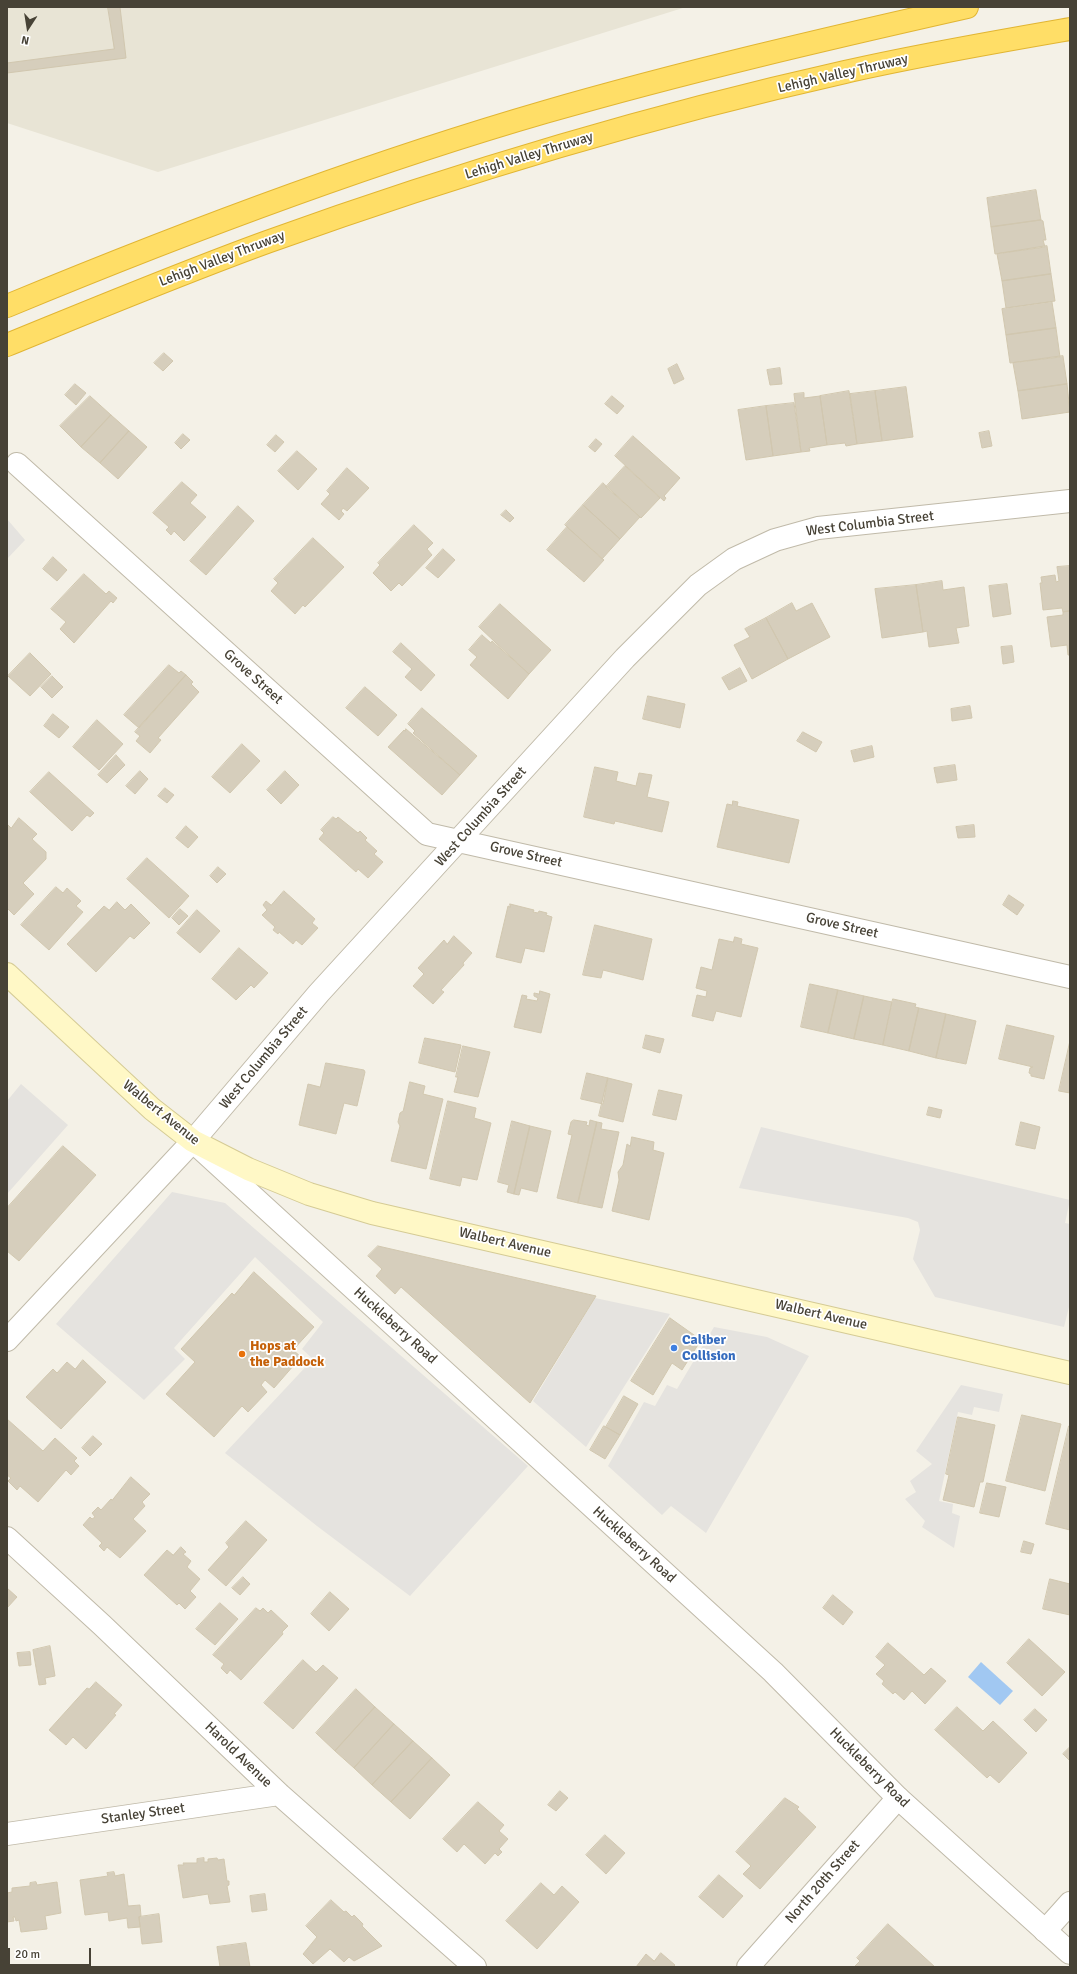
<!DOCTYPE html>
<style>
body{margin:0}
#map{position:relative;width:1077px;height:1974px;overflow:hidden;background:#f4f1e7;font-family:Signika,sans-serif}
canvas{display:block}
.frame{position:absolute;inset:0;border:8px solid #474236;pointer-events:none}
.north{position:absolute;left:8px;top:8px;width:40px;height:40px;-webkit-text-stroke:3px #fff;paint-order:stroke;rotate:192deg;font-size:11px;font-weight:700;line-height:16px;text-align:center;color:#474236}
.north::after{content:'';display:block;margin:auto;width:14px;height:18px;background:#474236;clip-path:polygon(50% 0,100% 100%,50% 72%,0 100%)}
.scale{position:absolute;left:8px;top:1948px;width:83px;height:18px;box-sizing:border-box;border:2px solid #474236;border-top:0;padding-left:5px;font-size:12px;line-height:14px;white-space:nowrap;color:#474236;-webkit-text-stroke:3px #fff;paint-order:stroke}
</style>
<div id="map">
<canvas width="1077" height="1974"></canvas>
<div class="frame"></div>
<div class="north">N</div>
<div class="scale">20 m</div>
</div>
<script>
const context = document.querySelector('canvas').getContext('2d');
context.lineJoin = 'round';
function fill(path, color) { context.fillStyle = color; context.fill(path, 'evenodd'); }
function strokePath(path, color, width, dash) { context.strokeStyle = color; context.lineWidth = width; context.lineCap = dash ? 'butt' : 'round'; context.setLineDash(dash || []); context.stroke(path); }
function write(font, color, halo, rows, align = 'center') {
  context.font = font + ' Signika,sans-serif'; context.lineWidth = 3.5; context.setLineDash([]); context.textBaseline = 'middle'; context.strokeStyle = halo; context.fillStyle = color; for (const [text, x, y, turn = 0] of rows) {
    context.save(); context.translate(x, y); context.rotate((+turn || 0) * Math.PI / 180); context.textAlign = isNaN(turn) ? turn : align; if (halo) context.strokeText(text, 0, 0); context.fillText(text, 0, 0); context.restore();
  }
}
fill(new Path2D(`
 M7 7H686L158 172 7 123Z`), '#e8e4d5');
fill(new Path2D(`
 M7 519 25 540 7 559Z
 M21 1084 68 1125 7 1194V1101Z
 M761 1127 1070 1200 1065 1223 1070 1224V1303L1064 1327 935 1297 913 1259 920 1230 918 1222 908 1218 739 1188Z
 M172 1192 225 1203 528 1466 410 1596 317 1526 225 1453 313 1359 302 1349 323 1322 255 1257 174 1348 185 1359 144 1400 56 1324Z
 M595 1298 670 1314 586 1447 533 1401Z
 M714 1327 767 1337 809 1356 706 1533 671 1506 662 1515 608 1466 644 1402 655 1406 667 1385 677 1389Z
 M961 1385 1003 1394 999 1412 974 1407 972 1415 958 1412 939 1501 953 1504 952 1513 960 1516 954 1548 922 1527 925 1521 905 1499 916 1492 910 1481 932 1464 916 1451Z`), '#e5e3df');
fill(new Path2D(`
 M981 1662 1013 1691 1000 1705 968 1677Z`), '#a1c8f2');
const building = new Path2D(`
 M108 7H120L126 58 7 73V63L114 49Z
 M1036 190 1041 220 991 227 987 198Z
 M1041 220 1043 221 1046 240H1043L1045 247 995 254 991 227Z
 M1047 246 1051 274 1002 281 997 254Z
 M1051 274 1055 301 1006 308 1002 281Z
 M1052 302 1056 328 1006 335 1002 309Z
 M1056 328 1060 357 1010 363 1006 335Z
 M164 353 173 361 163 371 154 363Z
 M1063 356 1067 384 1018 391 1013 363Z
 M677 364 684 379 674 384 668 369Z
 M780 368 782 384 770 385 767 370Z
 M75 384 86 393 76 405 65 395Z
 M1067 384 1070 412 1022 419 1018 391Z
 M906 387 913 437 882 441 875 391Z
 M849 391 857 444 846 446 845 443 827 445 820 396Z
 M875 391 882 441 857 444 850 394Z
 M804 393V398L820 396 827 445 809 448 810 451 801 452 794 394Z
 M90 396 111 415 81 447 60 426Z
 M612 396 624 406 617 414 605 404Z
 M794 403 801 452 773 456 766 406Z
 M766 406 773 456 746 460 738 410Z
 M111 415 129 431 100 463 81 447Z
 M129 431 147 447 118 479 100 463Z
 M989 431 992 446 982 448 979 433Z
 M183 434 190 440 181 449 175 443Z
 M276 435 284 442 275 452 267 445Z
 M633 436 680 478 664 496 666 498 664 501 615 456Z
 M596 439 602 444 595 452 589 447Z
 M297 451 317 469 298 490 278 471Z
 M625 466 660 498 641 518 606 487Z
 M347 468 369 488 347 511 343 508 341 511 344 514 339 520 321 504 330 494 327 491Z
 M182 482 197 495 190 503 206 517 184 541 174 531 171 535 166 530 169 527 153 513Z
 M603 483 640 517 620 539 583 505Z
 M583 505 620 539 602 559 565 525Z
 M238 506 254 521 206 575 190 561Z
 M506 510 514 518 510 522 501 515Z
 M414 525 433 543 427 549 432 555 402 586 399 583 391 591 373 573 380 565 378 563Z
 M567 527 604 560 584 582 547 550Z
 M313 538 344 567 305 607 303 605 295 614 271 591 278 583 274 579Z
 M443 549 455 560 438 578 426 568Z
 M53 557 67 570 57 581 43 569Z
 M1070 566V611L1063 612 1062 608 1043 610 1040 583H1042L1041 577 1055 575 1056 582 1059 581 1057 567Z
 M84 574 106 594 109 591 117 598 113 603 111 601 74 643 60 629 66 622 51 609Z
 M942 581 943 590 964 587 969 626 956 628 959 643 929 647 927 631 923 632 916 585Z
 M1007 584 1011 614 993 617 989 586Z
 M916 585 923 632 882 638 875 589Z
 M792 603 796 611 812 603 830 637 788 659 766 618Z
 M500 604 551 650 529 674 479 627Z
 M1070 611V655H1068L1067 645 1051 647 1047 617 1063 615V612Z
 M766 618 788 659 752 679 734 645 750 637 745 629Z
 M482 635 491 643 492 641 529 674 508 699 470 665 477 657 469 650Z
 M401 643 435 675 421 691 405 677 412 669 393 652Z
 M1012 646 1014 662 1003 664 1001 647Z
 M30 653 51 674 30 696 8 676Z
 M169 665 179 673 181 671 186 675 139 728 124 715Z
 M740 668 747 681 729 690 722 678Z
 M186 675 193 682 191 684 199 692 158 738 161 740 150 753 136 741 140 736 135 732Z
 M52 676 63 687 52 698 41 687Z
 M365 687 397 715 378 736 346 708Z
 M648 696 685 704 680 728 643 719Z
 M970 706 972 718 952 721 951 709Z
 M422 708 477 756 460 775 413 733 415 731 408 724Z
 M53 714 69 727 59 738 44 726Z
 M97 720 123 744 99 770 73 747Z
 M406 729 460 775 442 795 388 747 404 730 405 731Z
 M803 732 822 742 816 752 797 741Z
 M242 744 260 761 230 793 212 777Z
 M872 746 874 757 854 762 851 751Z
 M116 755 125 765 107 783 98 775Z
 M955 765 957 780 937 783 934 768Z
 M595 767 618 772 616 781 636 786 639 773 652 775 647 797 669 802 662 832 615 821 614 824 584 817Z
 M140 771 148 779 135 794 126 786Z
 M285 771 299 785 281 804 267 790Z
 M49 772 94 813 90 817 87 815 72 831 30 792Z
 M165 788 174 795 167 803 158 796Z
 M733 801 738 802 737 806 799 820 789 863 717 847 727 804 732 805Z
 M333 817 336 819 338 817 358 833 360 831 367 838 365 840 377 851 374 854 383 862 368 878 358 869 356 872 319 839 324 833 321 830Z
 M19 818 37 834 32 839 46 852V859L23 883 34 894 14 915 7 908V824L11 828Z
 M974 825 975 837 958 838 956 827Z
 M186 826 198 837 188 848 176 838Z
 M147 858 189 896 169 918 127 879Z
 M218 867 226 874 217 883 210 876Z
 M56 887 63 893 67 888 81 901 76 906 83 912 49 950 21 925Z
 M284 891 315 919 312 923 318 928 302 945 296 940 293 944 279 932 278 934 273 930 275 927 262 915 267 910 263 905 266 901 271 905Z
 M1009 895 1024 905 1017 915 1003 905Z
 M117 902 125 910 131 904 150 923 134 939 130 936 96 972 67 944 104 906 109 910Z
 M510 904 534 910 533 912 538 913 539 911 547 913 546 915 552 917 544 952 525 948 521 963 496 957 508 906 510 907Z
 M180 909 188 916 179 925 172 918Z
 M197 910 220 931 200 953 177 933Z
 M595 925 652 939 643 980 603 970 601 978 583 975Z
 M454 936 472 953 463 963 464 965 441 990 444 992 433 1004 413 986 424 974 418 968 444 940 447 944Z
 M735 937 742 939 741 944 758 948 741 1017 716 1011 713 1021 692 1016 697 995 706 997 707 991 696 988 701 967 712 970 719 939 733 942Z
 M239 948 268 973 254 988 251 985 236 1000 212 979Z
 M810 984 838 990 828 1033 801 1027Z
 M838 990 864 996 854 1039 828 1033Z
 M540 991 550 994 541 1033 514 1027 522 995 527 996 526 999 537 1001 538 998 534 996V993L539 994Z
 M864 996 892 1002 883 1045 854 1039Z
 M893 999 916 1004 915 1007 919 1008 909 1051 883 1045Z
 M919 1008 946 1014 936 1058 909 1051Z
 M946 1014 976 1021 966 1064 936 1058Z
 M1007 1025 1054 1036 1044 1079 1031 1076V1074L1029 1073 1030 1068 1033 1067 999 1059Z
 M646 1035 664 1039 660 1053 643 1048Z
 M425 1038 461 1045 455 1072 419 1063Z
 M1070 1041V1093L1059 1091Z
 M463 1046 490 1052 478 1097 454 1092 458 1077H456Z
 M326 1063 364 1070 365 1072 357 1106 344 1103 336 1134 299 1125 308 1084 320 1087Z
 M587 1073 608 1078 603 1104 581 1099Z
 M608 1078 632 1084 623 1122 599 1116Z
 M410 1082 425 1086 423 1094 443 1099 426 1169 391 1161 400 1126 398 1122 400 1113 403 1111Z
 M659 1090 682 1095 676 1120 653 1115Z
 M448 1101 476 1108 474 1118 491 1123 477 1180 462 1177 460 1186 430 1179Z
 M929 1107 942 1110 940 1118 927 1115Z
 M574 1120 587 1122 586 1125 589 1126 590 1120 597 1122 578 1203 557 1198 572 1135 568 1134 571 1122Z
 M512 1121 530 1126 514 1194 507 1192 509 1185 498 1182Z
 M597 1122 602 1123 601 1129 619 1132 602 1208 578 1203Z
 M1021 1122 1040 1127 1035 1149 1016 1145Z
 M530 1126 551 1131 537 1192 521 1188 519 1195 514 1194Z
 M632 1137 654 1142 653 1150 664 1153 649 1220 612 1211 619 1180 618 1172 623 1165 627 1144 630 1146Z
 M63 1146 96 1175 19 1261 7 1251V1208Z
 M378 1246 596 1296 530 1403 401 1287 395 1294 376 1276 382 1269 368 1256Z
 M254 1272 314 1327 293 1350 301 1357 274 1388 265 1380 261 1385 267 1392 248 1412 242 1406 214 1437 166 1394 195 1362 181 1349 232 1293 234 1295Z
 M670 1318 701 1340 682 1370 672 1363 653 1395 631 1381Z
 M83 1360 106 1382 61 1429 26 1397 53 1369 57 1373 67 1362 75 1369Z
 M624 1396 638 1404 620 1435 606 1427Z
 M1022 1415 1061 1424 1045 1491 1006 1481Z
 M958 1417 995 1425 983 1482H980L974 1507 943 1500 949 1475 946 1474Z
 M7 1419 43 1451 55 1438 77 1458 74 1461 79 1466 71 1475 66 1470 38 1502 20 1486 17 1490 8 1481 11 1478 7 1475Z
 M604 1426 620 1435 605 1459 590 1450Z
 M1069 1426H1070V1530L1046 1524Z
 M93 1436 102 1444 90 1456 82 1448Z
 M131 1477 150 1494 142 1502 145 1506 133 1519 146 1531 120 1558 107 1547 104 1551 99 1546 102 1543 83 1525 90 1517 92 1519 95 1517 92 1513 98 1507 101 1510 111 1499 112 1500Z
 M987 1483 1006 1487 999 1517 980 1513Z
 M246 1521 267 1540 226 1586 208 1570 229 1547 226 1543Z
 M1024 1541 1034 1544 1031 1554 1021 1552Z
 M181 1547 186 1552 183 1554 191 1561 187 1567 200 1579 190 1591 196 1597 185 1609 179 1603 177 1605 144 1575 167 1550 173 1555Z
 M243 1577 250 1584 240 1595 232 1588Z
 M1050 1579 1070 1584V1615L1043 1609Z
 M7 1588 17 1597 7 1608Z
 M330 1592 349 1609 329 1631 311 1614Z
 M833 1595 853 1612 843 1625 823 1608Z
 M220 1603 238 1619 215 1645 196 1629Z
 M256 1608 260 1611 263 1608 268 1613 271 1610 288 1626 282 1632 283 1634 241 1680 230 1670 227 1674 221 1668 224 1664 213 1655Z
 M1029 1639 1065 1672 1042 1696 1007 1663Z
 M888 1643 924 1675 931 1668 946 1681 925 1704 912 1691 904 1700 895 1692 893 1694 882 1684 884 1681 876 1674 885 1665 876 1657Z
 M50 1646 55 1676 45 1678 46 1684 39 1685 33 1650Z
 M30 1652 31 1665 19 1666 17 1653Z
 M303 1660 316 1672 323 1665 338 1678 293 1729 264 1703Z
 M96 1682 122 1705 114 1714 116 1715 86 1749 73 1737 66 1745 49 1730 87 1688 89 1689Z
 M356 1689 375 1707 335 1751 316 1733Z
 M375 1707 394 1724 354 1768 335 1751Z
 M957 1707 983 1731 993 1721 1027 1753 999 1783 990 1775 987 1778 935 1730Z
 M1035 1709 1047 1720 1036 1732 1024 1720Z
 M394 1724 413 1741 372 1785 354 1768Z
 M413 1741 432 1758 391 1802 372 1785Z
 M1070 1747V1761L1063 1754Z
 M432 1758 450 1775 410 1819 391 1802Z
 M560 1791 568 1798 556 1811 548 1805Z
 M785 1798 799 1807 797 1809 816 1827 760 1889 743 1874 751 1866 736 1852Z
 M478 1802 504 1825 499 1831 508 1839 499 1849 502 1852 498 1856 495 1853 485 1864 464 1844 457 1852 443 1839Z
 M605 1835 625 1853 606 1874 586 1855Z
 M204 1858V1862H208V1859L217 1858 218 1860 224 1859 227 1881H229V1885L227 1886 230 1902 210 1904 208 1894 183 1898 178 1865H184L183 1863H197V1859Z
 M114 1872 115 1876 124 1874 128 1906 140 1905 141 1916 139 1917 140 1927 128 1928 127 1918 109 1921 108 1912 85 1915 80 1880 108 1876 107 1873Z
 M719 1875 743 1896 723 1918 699 1897Z
 M36 1882 37 1885 57 1882 61 1913 45 1916 47 1929 21 1932 19 1920 16 1921 15 1917H13L14 1921 7 1922V1893L12 1892V1888L30 1886V1883Z
 M541 1883 554 1895 562 1886 579 1902 537 1949 506 1921Z
 M265 1894 267 1910 252 1912 250 1896Z
 M331 1900 344 1912 346 1911 352 1917 354 1915 363 1924 362 1926 382 1946 354 1961 349 1957 344 1962 330 1949 313 1964 303 1954 317 1937 306 1926Z
 M159 1914 162 1942 142 1944 139 1917Z
 M888 1924 935 1967H854L860 1961 857 1958Z
 M246 1943 250 1967H220L217 1947Z
 M661 1953 675 1965 673 1967H636L646 1954 654 1961Z`);
fill(building, '#d6cebc');
strokePath(building, '#d1c7af', 1);
const minor = new Path2D(`
 M17 464 427 834 1070 977
 M7 1340 193 1141 319 993 625 658 698 585 734 559 775 540 818 528 1070 501
 M7 1538 102 1625 279 1794 475 1967
 M7 1834 279 1794
 M1045 1931 1070 1903
 M748 1967 898 1798`);
const tertiary = new Path2D(`
 M201 1149 773 1672 898 1798 1070 1953`);
const secondary = new Path2D(`
 M7 974 152 1109 193 1141 248 1169 309 1194 372 1213 1070 1373`);
const motorway = new Path2D(`
 M7 306C183 233 362 165 545 112 684 72 825 39 967 7
 M7 345C93 310 179 274 267 242 456 174 649 116 845 72 919 55 995 42 1070 29`);
strokePath(minor, '#c0baa9', 24);
strokePath(tertiary, '#c0baa9', 24);
strokePath(secondary, '#d5cb95', 24);
strokePath(motorway, '#e1b533', 24);
strokePath(minor, '#fff', 22);
strokePath(tertiary, '#fff', 22);
strokePath(secondary, '#fff8c6', 22);
strokePath(motorway, '#ffde67', 22);
for (const [x, y, r, color] of [
 [674,1348,4,"#3f7fe0"],
 [242,1354,4,"#e8710a"]
]) { const dot = new Path2D(); dot.arc(x, y, r, 0, 2 * Math.PI); context.fillStyle = color; context.fill(dot); strokePath(dot, '#fff', 1.5); }
write('14px', '#474236', '#fff', [
 ["Lehigh Valley Thruway",843,74,-13],
 ["Lehigh Valley Thruway",529,156,-17],
 ["Lehigh Valley Thruway",222,259,-21],
 ["West Columbia Street",870,524,-7],
 ["Grove Street",253,677,42],
 ["West Columbia Street",481,817,-48],
 ["Grove Street",526,855,13],
 ["Grove Street",842,926,13],
 ["West Columbia Street",264,1058,-50],
 ["Walbert Avenue",161,1113,39],
 ["Walbert Avenue",505,1243,13],
 ["Walbert Avenue",821,1315,13],
 ["Huckleberry Road",395,1326,42],
 ["Huckleberry Road",634,1545,42],
 ["Harold Avenue",238,1755,44],
 ["Huckleberry Road",869,1768,45],
 ["Stanley Street",143,1814,-8],
 ["North 20th Street",823,1882,-49]
]);
write('bold 14px', '#366cbe', '#fff', [
 ["Caliber",682,1340],
 ["Collision",682,1356]
], 'left');
write('bold 14px', '#c56008', '#fff', [
 ["Hops at",250,1346],
 ["the Paddock",250,1362]
], 'left');
</script>
